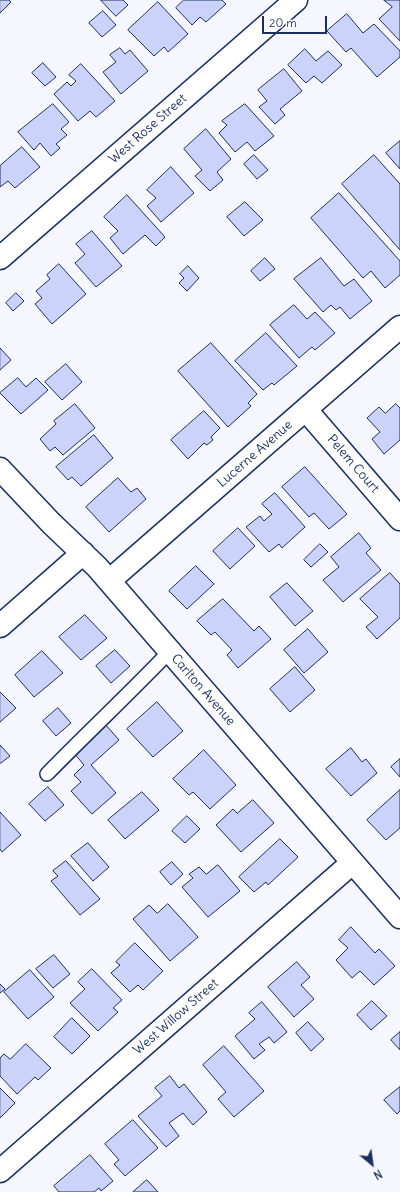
<!DOCTYPE html>
<style>
body{margin:0}
#map{position:relative;width:400px;height:1192px;overflow:hidden;background:#f5f6fe;font-family:Delius,sans-serif}
canvas{display:block}
.north{position:absolute;left:352px;top:1144px;width:40px;height:40px;-webkit-text-stroke:3px #fff;paint-order:stroke;rotate:151deg;font-size:11px;font-weight:700;line-height:16px;text-align:center;color:#1b2f5e}
.north::after{content:'';display:block;margin:auto;width:14px;height:18px;background:#1b2f5e;clip-path:polygon(50% 0,100% 100%,50% 72%,0 100%)}
.scale{position:absolute;left:262px;top:16px;width:65px;height:18px;box-sizing:border-box;border:2px solid #1b2f5e;border-top:0;padding-left:5px;font-size:12px;line-height:14px;white-space:nowrap;color:#1b2f5e;-webkit-text-stroke:3px #fff;paint-order:stroke}
</style>
<div id="map">
<canvas width="400" height="1192"></canvas>
<div class="north">N</div>
<div class="scale">20 m</div>
</div>
<script>
const context = document.querySelector('canvas').getContext('2d');
context.lineJoin = 'round';
function fill(path, color) { context.fillStyle = color; context.fill(path, 'evenodd'); }
function strokePath(path, color, width, dash) { context.strokeStyle = color; context.lineWidth = width; context.lineCap = dash ? 'butt' : 'round'; context.setLineDash(dash || []); context.stroke(path); }
function write(font, color, halo, rows, align = 'center') {
  context.font = font + ' Delius,sans-serif'; context.lineWidth = 3; context.setLineDash([]); context.textBaseline = 'middle'; context.strokeStyle = halo; context.fillStyle = color; for (const [text, x, y, turn = 0] of rows) {
    context.save(); context.translate(x, y); context.rotate((+turn || 0) * Math.PI / 180); context.textAlign = isNaN(turn) ? turn : align; if (halo) context.strokeText(text, 0, 0); context.fillText(text, 0, 0); context.restore();
  }
}
const building = new Path2D(`
 M0 0H9L11 2 0 13Z
 M101 0H123L128 5 116 16Z
 M184 0H222L226 4 206 22 200 17 192 25 176 8Z
 M384 0H400V41L379 19 392 7Z
 M158 2 188 34 168 52 164 47 154 56 128 30Z
 M103 11 116 25 102 37 89 23Z
 M347 14 363 33 374 24 400 51V57L377 77 351 48 346 52 327 31Z
 M120 48 125 54 130 50 148 71 121 94 103 72 116 62 110 55Z
 M305 49 316 61 328 51 342 65 322 83 314 76 306 83 288 65Z
 M43 63 56 77 45 86 32 73Z
 M81 64 115 101 96 117 90 111 78 121 54 94 67 82 71 86 76 81 69 75Z
 M284 69 302 91 280 109 285 115 275 124 259 107 267 101 258 90Z
 M53 104 69 122 61 129 67 135 56 144 60 148 51 156 40 143 34 150 18 132Z
 M245 104 274 136 255 151 247 142 235 152 219 133 227 125 222 121Z
 M206 129 231 159 217 172 223 180 210 191 195 176 202 170 184 149Z
 M400 141V169L386 153Z
 M22 147 40 167 15 188 8 181 0 187V166Z
 M254 155 268 170 257 179 244 164Z
 M374 155 400 184V250L342 184Z
 M171 167 194 193 161 222 147 206 156 198 147 190Z
 M339 193 400 261V275L385 288 371 271 363 278 311 218Z
 M127 195 165 237 156 246 145 235 123 254 110 238 118 231 104 217Z
 M245 202 263 220 244 236 227 217Z
 M92 231 122 266 96 287 75 263 85 254 76 244Z
 M265 258 275 269 260 281 251 271Z
 M321 258 344 286 354 279 372 301 350 319 340 307 336 310 331 305 323 312 294 279Z
 M59 264 86 294 52 324 35 304 42 298 36 291 50 279 47 275Z
 M188 266 199 278 187 291 179 283 184 278 180 274Z
 M16 293 24 301 13 311 6 303Z
 M294 305 307 319 315 312 335 333 315 350 312 347 299 358 270 325Z
 M266 333 297 366 274 385 272 383 263 390 235 361Z
 M211 343 257 394 248 403 251 406 228 427 178 371Z
 M0 348 11 360 0 370Z
 M66 364 82 382 62 400 45 382Z
 M18 378 26 387 36 378 48 390 21 414 0 393Z
 M75 404 95 428 63 455 55 447 50 451 40 439 56 424 54 421Z
 M396 404 400 408V440L384 454 372 439 380 432 367 418 379 407 385 413Z
 M204 411 220 428 211 437 213 440 207 445 204 443 188 459 171 440Z
 M94 435 113 458 81 486 72 477 68 480 56 467Z
 M305 467 347 514 329 529 314 513 309 517 282 487Z
 M118 478 131 492 137 488 146 499 109 532 86 507Z
 M275 493 305 527 282 548 279 544 269 552 246 527 260 516 264 521 272 514 262 504Z
 M238 528 255 546 230 569 213 551Z
 M359 533 371 548 366 553 381 570 343 602 323 580 339 567 331 557Z
 M320 544 328 552 311 567 304 560Z
 M196 566 214 584 187 609 169 591Z
 M390 573 400 584V618L377 639 366 627 378 617 360 599Z
 M287 583 313 611 295 626 270 597Z
 M223 599 254 631 259 626 271 639 238 668 227 655 232 650 215 632 211 635 197 621Z
 M85 615 107 638 81 660 59 637Z
 M308 629 328 652 304 673 284 650Z
 M115 650 130 666 111 683 96 666Z
 M42 651 63 673 34 697 15 675Z
 M295 667 315 690 290 712 270 689Z
 M0 692 16 708 0 722Z
 M157 702 183 731 153 757 127 729Z
 M58 708 71 723 56 736 43 721Z
 M105 724 119 740 91 765 116 793 92 814 71 791 81 782 74 775 84 765 73 752Z
 M0 745 10 756 1 763H0Z
 M351 748 362 762 366 759 377 773 351 796 326 769Z
 M204 750 236 785 210 809 193 792 189 795 173 779Z
 M400 759V777L391 767Z
 M48 787 64 805 45 821 29 804Z
 M400 790V828L386 840 367 820Z
 M142 792 159 810 125 839 108 820Z
 M253 800 274 823 241 852 216 825 233 809 237 813Z
 M0 812 21 835 2 852 0 849Z
 M187 816 200 829 185 843 172 831Z
 M280 839 298 857 268 885 266 882 254 892 239 877Z
 M88 843 109 867 93 881 71 856Z
 M66 861 100 899 80 915 51 881 58 876 53 871Z
 M172 862 183 874 171 885 160 872Z
 M218 865 240 891 208 917 182 887 193 878 189 874 199 867 206 874Z
 M168 904 198 937 170 961 133 919 149 905 157 913Z
 M351 927 375 953 379 949 395 966 374 985 360 971 352 978 336 960 348 948 339 940Z
 M135 943 163 971 143 990 138 985 130 992 111 973 120 965 116 962Z
 M54 955 70 974 53 988 36 969Z
 M297 962 310 977 301 985 314 999 294 1017 268 987Z
 M92 969 122 1000 113 1008 118 1012 98 1031 70 1003 85 989 78 982Z
 M30 970 54 997 28 1019 4 992Z
 M0 984 5 989 0 993Z
 M372 1001 387 1016 371 1030 357 1015Z
 M262 1002 287 1032 274 1043 269 1037 259 1044 265 1050 254 1059 235 1036 255 1019 249 1013Z
 M72 1018 90 1036 72 1054 54 1037Z
 M308 1022 324 1039 311 1051 296 1033Z
 M400 1032V1050L391 1040Z
 M26 1044 51 1068 38 1080 35 1077 17 1094 0 1076V1058L4 1054 10 1059Z
 M224 1046 264 1091 234 1117 218 1099 226 1092 203 1065Z
 M170 1076 179 1088 184 1084 207 1112 193 1125 183 1113 169 1123 179 1136 166 1147 138 1116 162 1096 155 1088Z
 M400 1087V1111L397 1114 384 1100Z
 M0 1088 15 1103 0 1118Z
 M133 1120 158 1148 125 1176 114 1164 119 1160 105 1144Z
 M90 1155 113 1181 101 1191 99 1188 94 1192H59L54 1186Z
 M147 1180 158 1192H133Z`);
fill(building, '#ccd3fb');
strokePath(building, '#1b2f5e', 1);
const service = new Path2D(`
 M47 774C88 732 130 693 170 651`);
const minor = new Path2D(`
 M0 258 296 0
 M306 410 400 519
 M0 469 51 523 97 567 400 917
 M109 581 400 327
 M0 626 83 553
 M0 1171 352 863`);
strokePath(service, '#1b2f5e', 16);
strokePath(minor, '#1b2f5e', 25);
strokePath(service, '#fff', 13);
strokePath(minor, '#fff', 22);
write('13px', '#1b2f5e', '#fff', [
 ["West Rose Street",148,129,-41],
 ["Lucerne Avenue",255,454,-41],
 ["Pelem Court",353,464,49],
 ["Carlton Avenue",203,690,49],
 ["West Willow Street",176,1017,-41]
]);
</script>
